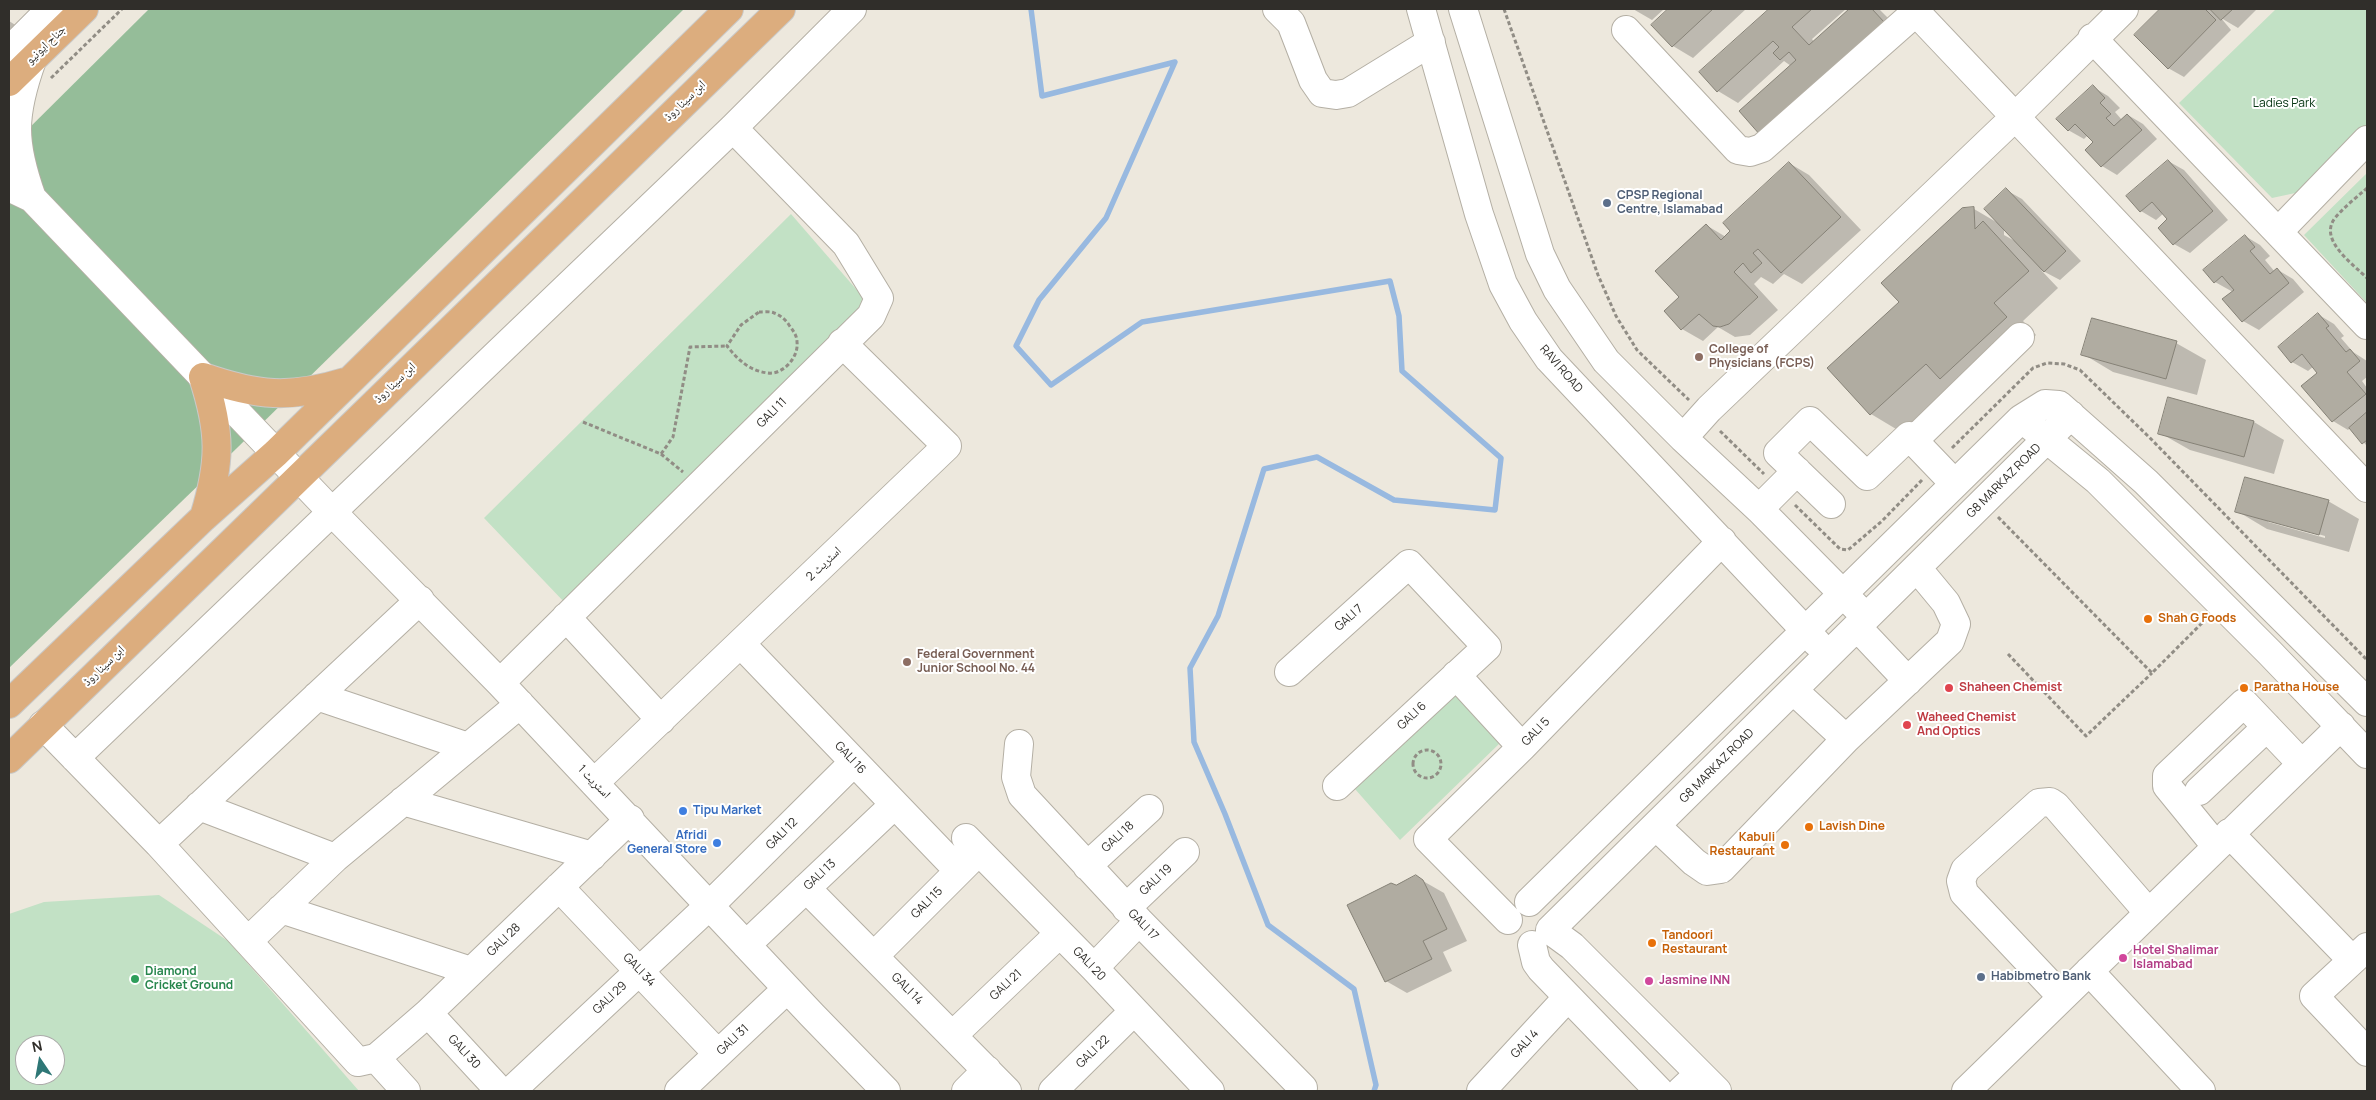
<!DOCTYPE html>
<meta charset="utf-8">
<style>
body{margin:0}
#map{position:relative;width:2376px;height:1100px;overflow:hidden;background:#ede8dd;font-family:Manrope,sans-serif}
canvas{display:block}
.frame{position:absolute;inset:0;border:10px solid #302e2a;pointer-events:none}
.north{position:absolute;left:15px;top:1035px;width:50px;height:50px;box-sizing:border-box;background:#fff;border:1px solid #acabaa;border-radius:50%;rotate:348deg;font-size:14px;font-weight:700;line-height:20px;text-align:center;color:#302e2a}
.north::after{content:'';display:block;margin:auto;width:18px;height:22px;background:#2e7776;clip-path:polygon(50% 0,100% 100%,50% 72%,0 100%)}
</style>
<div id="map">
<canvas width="2376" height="1100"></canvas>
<div class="frame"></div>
<div class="north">N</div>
</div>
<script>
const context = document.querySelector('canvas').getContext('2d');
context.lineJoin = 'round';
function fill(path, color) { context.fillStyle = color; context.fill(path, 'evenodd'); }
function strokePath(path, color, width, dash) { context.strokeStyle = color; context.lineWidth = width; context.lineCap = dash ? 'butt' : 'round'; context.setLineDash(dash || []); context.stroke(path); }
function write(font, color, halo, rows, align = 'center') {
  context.font = font + ' Manrope,"Noto Naskh Arabic",sans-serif'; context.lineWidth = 4; context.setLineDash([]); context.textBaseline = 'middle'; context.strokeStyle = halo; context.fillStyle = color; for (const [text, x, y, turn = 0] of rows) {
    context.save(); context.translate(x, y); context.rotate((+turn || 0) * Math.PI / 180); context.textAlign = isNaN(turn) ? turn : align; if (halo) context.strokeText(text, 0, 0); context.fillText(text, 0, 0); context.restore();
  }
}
fill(new Path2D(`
 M2276 9H2367V125L2300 192 2272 198 2179 103Z
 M2367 173V303L2304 235Z
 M791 214 869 304 566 604 484 518Z
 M1456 693 1501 742 1400 840 1355 789Z
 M159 895 228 941 359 1091H9V914L44 902ZM25 1045H55V1075H25Z`), '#c2e1c5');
fill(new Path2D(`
 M149 9H684L237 448 9 668V148Z`), '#95bd99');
fill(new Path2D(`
 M1633 9H1664L1652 20Z
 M1670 9H1746L1693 58 1673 46 1653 25Z
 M1771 9H1846L1812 39 1814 42 1851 9H1879L1905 35 1791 66 1784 61 1738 103 1718 91 1700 72Z
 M2161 9H2257L2238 28 2221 18 2231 30 2184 77 2168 68 2135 35Z
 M9 21 25 31 9 70Z
 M2093 87 2108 96 2120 108 2115 112 2122 120 2128 115 2143 124 2157 139 2117 175 2102 166 2095 142 2088 135 2084 139 2068 130Z
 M2168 161 2184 170 2228 220 2190 253 2174 244 2159 228 2169 219 2164 213 2156 220 2141 211Z
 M1789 163 1809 175 1861 230 1802 284 1784 274 1773 284 1761 277 1754 284 1778 310 1750 335 1735 337 1718 327 1703 341 1682 329 1665 312 1681 297 1706 225 1726 237Z
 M2006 190 2022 199 2081 261 2060 280 2041 270 2058 288 2023 321 2036 335 1971 395 1952 385 1901 432 1871 414 1829 368 1901 302 1974 209 1998 223ZM2004 228 2015 241 2004 235Z
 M2245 236 2260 245 2270 256 2265 260 2275 272 2278 270 2293 279 2304 292 2259 330 2243 321 2224 299 2233 292 2215 282Z
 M2319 315 2334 324 2344 336 2341 338 2353 352 2367 361V377L2362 381 2367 388V446L2350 428 2348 430 2333 421 2319 373 2314 366 2308 371 2292 362Z
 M2176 343 2206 360 2197 395 2113 372 2083 354Z
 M2254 422 2284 440 2274 474 2190 450 2160 433Z
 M2328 501 2359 519 2349 552 2267 529 2237 511ZM2268 520 2325 536V538L2268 522Z
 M1416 877 1444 893 1467 941 1443 952 1452 971 1407 993 1386 981Z`), '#0003');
strokePath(new Path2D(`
 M1031 9 1042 96 1175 62 1106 218 1039 300 1016 346 1051 385 1142 322 1390 281 1399 316 1402 371 1501 458 1495 510 1394 500 1317 457 1264 469 1218 616 1190 668 1194 742 1225 814 1268 925 1354 989 1376 1085 1374 1091`), '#98b9e0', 5.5);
const building = new Path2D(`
 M1668 9H1713L1672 47 1651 25Z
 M1769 9H1812L1792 27 1809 45 1849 9H1872L1885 23 1761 136 1739 111 1796 60 1789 52 1780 60 1773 53 1779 47 1773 41 1717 92 1699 72Z
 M2160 9H2205L2216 20 2168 69 2134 35Z
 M2210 9H2233L2221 20Z
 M2093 85 2105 98 2100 103 2111 114 2106 118 2114 126 2127 114 2142 130 2101 167 2085 150 2093 142 2075 124 2068 131 2056 119Z
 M2168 160 2213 211 2173 245 2158 228 2167 219 2152 202 2140 212 2126 196Z
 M1789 162 1841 217 1781 273 1758 249 1753 253 1762 263 1751 273 1743 263 1734 272 1758 297 1729 324 1720 327 1713 326 1699 314 1681 330 1664 311 1679 297 1655 271 1706 224 1721 240 1730 231 1723 223Z
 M2006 188 2066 251 2044 272 1984 209Z
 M1974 207 1975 229 1983 221 2029 271 1994 303 2007 317 1940 379 1926 364 1870 415 1827 368 1899 302 1881 283 1962 208Z
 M2245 235 2255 247 2250 251 2270 274 2277 268 2289 283 2242 322 2222 299 2234 290 2222 276 2214 283 2203 270Z
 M2318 313 2329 326 2326 328 2346 352 2350 349 2360 361 2347 372 2366 394 2332 422 2301 386 2317 373 2302 354 2291 363 2278 347Z
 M2092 318 2177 341 2166 379 2081 355Z
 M2168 397 2254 421 2244 457 2158 434Z
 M2367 412V440L2362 444 2349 428Z
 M2245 477 2329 500 2319 535 2235 512Z
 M1416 875 1423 880 1447 929 1423 941 1432 959 1385 982 1347 905 1391 883 1396 885Z`);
fill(building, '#b0aca1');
strokePath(building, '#858176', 1);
const minor = new Path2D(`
 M1277 9 1291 23 1313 80 1322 93 1336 95 1348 93 1431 42
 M1421 9 1479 214 1503 284 1523 321 1549 359 1817 643
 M1463 9 1540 254 1557 289 1606 361 1683 438 1759 509 1856 607
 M1913 9 2367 488
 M1626 30 1738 150 1750 152 1762 148 1916 12
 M2092 38 2367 325
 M9 51 51 9
 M32 60C12 116 12 142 32 198
 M9 187 32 198 332 512 500 683 812 1015 886 1091
 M2278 232 2367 140
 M2032 427 2098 481 2270 653 2367 754
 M1683 438 1709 409 2016 116 2124 9
 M1914 440 2020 337
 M1831 504 1778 453 1810 421 1867 476 1909 436 1955 484
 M1759 509 1797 471
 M566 617 661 720
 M1857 627 1908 681
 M741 644 959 871
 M1289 672 1409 564 1487 647 1337 786
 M1456 675 1522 747
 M500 683 871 316 879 298 846 244 733 128
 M1793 690 1846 739
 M317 696 468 747
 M43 725 159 844 358 1062 376 1058 428 1013 630 819
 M1019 744 1016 777 1022 795 1139 921 1303 1088 1300 1091
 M75 758 733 128 852 9
 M594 783 947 446 842 343
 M2199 791 2267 727
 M403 801 592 856
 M199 806 335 858 520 704
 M1656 826 1694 862 1707 871 1721 869 1846 739 1950 641 1956 624 1946 603 1917 568
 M2229 833 2352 960
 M966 838 1094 968 1210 1091
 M159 844 420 600
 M2216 846 2167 786V776L2244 703 2301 763
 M1087 866 1149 809
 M559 887 718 1054
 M806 888 1007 1091
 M1529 902 2021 419 2045 404 2059 405 2146 482 2367 702
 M1126 908 1185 852
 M281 909 471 971
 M1508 920 1428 839 1522 747 1722 541
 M248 941 335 858
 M746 945 894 805
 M1532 945 1536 962 1541 969 1659 1091
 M2367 947 2314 996 2367 1052
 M874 956 972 858
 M1094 968 1139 921
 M2089 971 2201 1091
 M2062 997 1964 893 1961 881 1965 870 2039 803 2050 802 2056 806 2148 912
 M428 1013 500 1091
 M953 1035 1059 934
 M376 1058 406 1091
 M511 1091 710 905 854 762
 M679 1091 787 989
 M966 1091 987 1070
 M1053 1091 1133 1012
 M1481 1091 1568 997
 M1681 1091 1699 1074
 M1717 1091 1572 946 1550 930 2071 415
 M1966 1091 2341 726`);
const major = new Path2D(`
 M9 82 84 9
 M203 377C257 396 290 399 345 382
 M203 377C221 432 221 462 204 517
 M9 704 204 517 276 453 729 9
 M9 759 781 9`);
strokePath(minor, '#b4afa4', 30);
strokePath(major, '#c9c9c8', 30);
strokePath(new Path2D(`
 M1504 9 1598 275 1616 316 1637 350 1689 400
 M51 78 122 9
 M2367 188C2357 197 2344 207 2335 218 2318 240 2353 264 2367 278
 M759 312C763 312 770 311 774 313 780 315 786 320 789 325 793 331 797 335 797 342 799 357 783 375 768 373 750 371 738 360 727 346L741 325Z
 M583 422 661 454 673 437 690 347 727 346
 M1720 431 1764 474
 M1952 448 2033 368 2047 363 2064 364 2080 370 2150 438 2367 660
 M661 454 683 472
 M1795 505 1840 549 1848 550 1882 521 1922 480
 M1998 517 2152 673 2205 620
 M2008 654 2086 736 2152 673
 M1413 764a14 14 0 1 1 28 0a14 14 0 1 1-28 0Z`), '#918d85', 3, [4, 2.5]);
strokePath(minor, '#fff', 28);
strokePath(major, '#dcad7e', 28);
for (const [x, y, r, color] of [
 [1607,203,5,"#5c6f8a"],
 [1699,357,5,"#8d6e63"],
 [2148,619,5,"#e8710a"],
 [907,662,5,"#8d6e63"],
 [1949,688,5,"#e0444e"],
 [2244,688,5,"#e8710a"],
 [1907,725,5,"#e0444e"],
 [683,811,5,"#3f7fe0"],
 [1809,827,5,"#e8710a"],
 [717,843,5,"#3f7fe0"],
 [1785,845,5,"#e8710a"],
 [1652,943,5,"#e8710a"],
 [2123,958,5,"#d1479c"],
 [1981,977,5,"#5c6f8a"],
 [135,979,5,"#2e9e5b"],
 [1649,981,5,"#d1479c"]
]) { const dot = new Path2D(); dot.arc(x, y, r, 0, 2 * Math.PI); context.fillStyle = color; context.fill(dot); strokePath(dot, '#fff', 2); }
write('12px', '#302e2a', '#fff', [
 ["جناح ایونیو",46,45,-44],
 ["ابن سینا روڈ",685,101,-44],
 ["RAVI ROAD",1561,369,49],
 ["ابن سینا روڈ",395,383,-44],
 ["GALI 11",772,413,-45],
 ["G8 MARKAZ ROAD",2004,481,-45],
 ["اسٹریٹ 2",824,564,-44],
 ["GALI 7",1349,618,-42],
 ["ابن سینا روڈ",104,666,-44],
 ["GALI 6",1412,716,-43],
 ["GALI 5",1536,732,-46],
 ["GALI 16",850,758,47],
 ["G8 MARKAZ ROAD",1717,766,-45],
 ["اسٹریٹ 1",594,782,46],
 ["GALI 12",782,834,-45],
 ["GALI 18",1118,837,-43],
 ["GALI 13",820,875,-43],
 ["GALI 19",1156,880,-43],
 ["GALI 15",927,903,-45],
 ["GALI 17",1143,925,46],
 ["GALI 28",504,940,-44],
 ["GALI 20",1089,964,46],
 ["GALI 34",639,970,46],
 ["GALI 21",1006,985,-43],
 ["GALI 14",907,989,45],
 ["GALI 29",610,998,-43],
 ["GALI 31",733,1040,-43],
 ["GALI 4",1525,1044,-47],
 ["GALI 30",464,1052,47],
 ["GALI 22",1093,1052,-44]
]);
write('12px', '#053412', '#fff', [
 ["Ladies Park",2284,104]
]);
write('bold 12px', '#4e5e75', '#fff', [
 ["CPSP Regional",1617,196],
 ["Centre, Islamabad",1617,210],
 ["Habibmetro Bank",1991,977]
], 'left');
write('bold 12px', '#785e54', '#fff', [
 ["College of",1709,350],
 ["Physicians (FCPS)",1709,364],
 ["Federal Government",917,655],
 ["Junior School No. 44",917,669]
], 'left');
write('bold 12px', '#c56008', '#fff', [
 ["Shah G Foods",2158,619],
 ["Paratha House",2254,688],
 ["Lavish Dine",1819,827],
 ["Kabuli",1775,838,"right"],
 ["Restaurant",1775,852,"right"],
 ["Tandoori",1662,936],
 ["Restaurant",1662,950]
], 'left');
write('bold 12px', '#be3a42', '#fff', [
 ["Shaheen Chemist",1959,688],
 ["Waheed Chemist",1917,718],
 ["And Optics",1917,732]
], 'left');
write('bold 12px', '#366cbe', '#fff', [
 ["Tipu Market",693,811],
 ["Afridi",707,836,"right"],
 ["General Store",707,850,"right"]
], 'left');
write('bold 12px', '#b23c85', '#fff', [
 ["Hotel Shalimar",2133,951],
 ["Islamabad",2133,965],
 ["Jasmine INN",1659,981]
], 'left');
write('bold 12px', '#27864d', '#fff', [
 ["Diamond",145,972],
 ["Cricket Ground",145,986]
], 'left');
</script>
